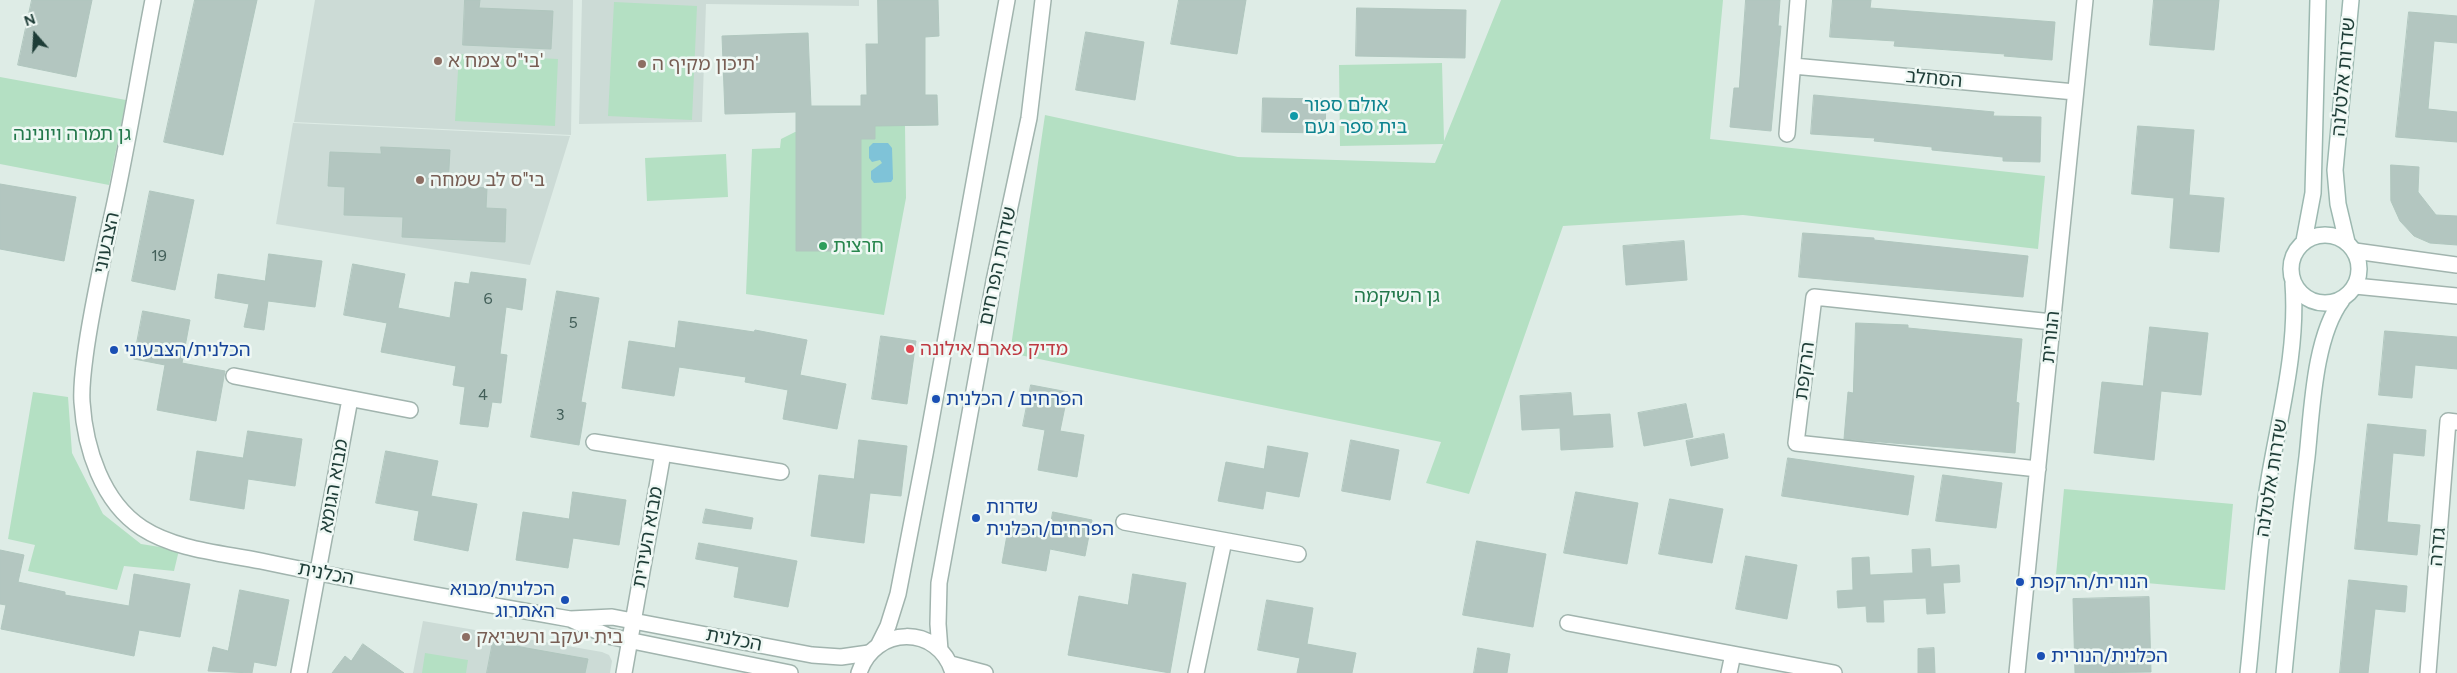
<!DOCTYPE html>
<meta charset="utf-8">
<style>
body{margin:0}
#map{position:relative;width:2457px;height:673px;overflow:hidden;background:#deece6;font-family:Figtree,sans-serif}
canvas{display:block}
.north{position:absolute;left:10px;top:10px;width:50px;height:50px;-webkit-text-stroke:4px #eff8f4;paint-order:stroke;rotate:341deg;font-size:14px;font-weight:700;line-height:20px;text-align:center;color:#1e3d37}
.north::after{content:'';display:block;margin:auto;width:18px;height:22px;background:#1e3d37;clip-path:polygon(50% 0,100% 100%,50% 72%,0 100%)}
</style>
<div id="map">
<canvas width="2457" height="673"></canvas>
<div class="north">N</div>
</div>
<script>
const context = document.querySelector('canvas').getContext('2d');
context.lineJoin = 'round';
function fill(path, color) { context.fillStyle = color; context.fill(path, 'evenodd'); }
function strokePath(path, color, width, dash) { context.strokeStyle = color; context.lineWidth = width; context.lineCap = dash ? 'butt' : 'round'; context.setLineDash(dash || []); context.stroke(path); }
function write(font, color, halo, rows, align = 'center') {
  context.font = font + ' Figtree,"Noto Sans Hebrew",sans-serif'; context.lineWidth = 5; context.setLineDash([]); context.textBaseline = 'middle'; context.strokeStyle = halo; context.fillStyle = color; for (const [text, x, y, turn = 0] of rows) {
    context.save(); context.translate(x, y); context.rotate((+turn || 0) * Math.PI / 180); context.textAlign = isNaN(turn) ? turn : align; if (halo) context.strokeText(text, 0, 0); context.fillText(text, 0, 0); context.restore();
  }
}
fill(new Path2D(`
 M315 0H573L571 135 294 122Z
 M582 0H859V6L706 4 702 122 579 124Z
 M293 123 570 136 530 265 276 224Z
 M423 621 602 652 609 655 612 661 610 673H413Z`), '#ccdbd6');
fill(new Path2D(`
 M1501 0H1723L1710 139 2045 176 2038 249 1743 215 1563 226 1469 494 1426 483 1441 442 1010 353 1045 115 1238 157 1435 163 1443 144 1340 146 1339 65 1442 63 1444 141Z
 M614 2 697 6 692 120 608 116Z
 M459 54 558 59 555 126 455 121Z
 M0 77 126 100 109 185 0 164Z
 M861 95H937L938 125 905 126 906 198 884 315 746 294 752 149 780 148 781 139 795 132 836 131V106H861Z
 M726 154 728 197 647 201 645 158Z
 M33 392 68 397 72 453 103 514 141 544 179 550 174 571 124 566 117 590 28 571 35 545 8 539Z
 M2064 489 2233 504 2225 590 2056 575Z
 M425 653 468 660 466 673H422Z`), '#b4e0c3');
fill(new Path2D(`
 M873 143H888L892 148 893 179 891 182 874 183 871 179V171L882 163 880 160 872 162 869 158V147Z`), '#7fc3d8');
const building = new Path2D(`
 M32 0H92L76 77 18 65Z
 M195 0H257L223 155 164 142Z
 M465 0H480L479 8 553 11 551 49 463 45Z
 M878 0H938L939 36 925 37V95H937L938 125 875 126V139H861V251H796V112L725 114 722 36 808 33 811 106H861V95H867L866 44H878Z
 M1179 0H1246L1237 54 1171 44Z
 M1746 0H1780L1778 26H1781L1771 131 1730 127 1734 88H1739Z
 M1833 0H1871L1870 8 2055 22 2052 60 2004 56 2005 54 1894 46 1895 41 1830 37Z
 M2154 0H2219L2214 50 2150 45Z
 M1357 8 1466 10 1465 58 1356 56Z
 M2409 12 2457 16V43L2434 41 2428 109 2457 112V142L2396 137Z
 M1086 32 1144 42 1135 100 1076 90Z
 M1814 95 1994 112 1993 116 2041 117 2040 162 2003 161V157L1932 150V147L1874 141 1875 138 1811 134Z
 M1263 98 1326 99 1325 133 1262 132Z
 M2138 126 2194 130 2189 195 2224 198 2219 252 2170 248 2174 198 2132 194Z
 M381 147 450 150 448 186 487 188 486 208 506 209 505 242 402 237 403 217 344 215 345 187 328 186 330 152 381 154Z
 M2391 165 2419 167 2418 192 2436 215 2457 216V245L2430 243 2414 236 2400 221 2391 201Z
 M0 184 76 197 64 261 0 249Z
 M150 191 194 200 175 290 132 281Z
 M1803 233 1874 238V240L2028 256 2023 297 1799 277Z
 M1684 241 1687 280 1626 285 1623 246Z
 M269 254 322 261 315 307 268 301 264 330 244 327 249 304 215 298 218 274 265 281Z
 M353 264 405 274 398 308 450 318 455 282 469 284 471 272 526 279 522 310 506 307 500 354 507 355 501 403 492 402 488 427 460 424 465 387 453 385 456 366 381 352 387 323 344 315Z
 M557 291 599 298 581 402 586 403 579 445 531 437Z
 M143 311 190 320 182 363 225 371 216 421 157 410 165 365 134 359Z
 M679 321 754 332 755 330 807 340 800 375 846 384 837 429 783 419 788 390 745 382 746 377 679 367 674 396 622 388 629 341 675 348Z
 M1856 323 1908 325V328L2022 339 2016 402 2019 403 2015 453 1844 439 1848 392 1853 393Z
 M2150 327 2208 333 2201 395 2161 391 2154 460 2094 453 2102 382 2143 386Z
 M2385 331 2457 337V369L2415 365 2412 398 2379 395Z
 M881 336 916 341 907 404 872 399Z
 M1031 385 1068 392 1060 431 1084 435 1077 477 1038 470 1045 430 1023 426Z
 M1571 393 1573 416 1610 414 1613 447 1561 450 1560 428 1522 430 1520 396Z
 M1686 404 1693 437 1644 446 1638 413Z
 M2368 424 2426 430 2424 456 2393 453 2387 522 2420 525 2417 555 2355 549Z
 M248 431 302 439 295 486 248 479 244 509 190 500 197 451 243 458Z
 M1724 434 1728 458 1691 466 1686 441Z
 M859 440 907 446 901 496 870 493 864 543 811 536 819 475 854 479Z
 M1351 440 1399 450 1390 500 1342 491Z
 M1268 446 1308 453 1299 497 1266 491 1263 509 1218 501 1226 462 1264 469Z
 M386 451 438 461 431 496 477 504 468 551 414 540 419 511 376 503Z
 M1788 458 1914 476 1908 515 1782 496Z
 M1943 475 2002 483 1996 528 1936 521Z
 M573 492 626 500 619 545 573 538 568 568 516 560 523 512 569 519Z
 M1576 492 1638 503 1627 564 1564 553Z
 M1670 499 1723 509 1712 563 1659 554Z
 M706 509 753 518 751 529 703 523Z
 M1053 512 1092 520 1085 556 1050 549 1046 571 1002 563 1009 524 1049 531Z
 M1477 541 1546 554 1533 627 1463 615Z
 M699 543 797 561 788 607 734 597 739 567 696 559Z
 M1930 549 1931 567 1959 565 1960 582 1943 583 1945 613 1927 614 1926 598 1883 600 1884 622H1867L1866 606 1838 608 1837 591 1853 590 1852 558 1869 557 1870 575 1913 573 1912 550Z
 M0 550 24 555 18 582 65 592V595L129 606 134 574 190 584 180 637 139 630 134 656 1 629 6 605 0 604Z
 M1746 556 1797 565 1787 619 1736 609Z
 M1133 574 1186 583 1170 673 1068 655 1079 596 1128 605Z
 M2349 580 2407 586 2405 612 2375 609 2368 673H2340Z
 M240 590 289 600 276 666 254 662 252 673 208 671 213 647 228 651Z
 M2149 597 2151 672 2075 673 2073 599Z
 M1267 600 1313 608 1307 644 1356 653 1352 673H1297L1300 658 1258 650Z
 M493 642 588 659 585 673H487Z
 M363 644 404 673H332L345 656 351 661Z
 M1478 648 1510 654 1507 673H1474Z
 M1934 648 1935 673H1918V649Z`);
fill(building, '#b3c6c0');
strokePath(building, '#b0c6be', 1);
const minor = new Path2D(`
 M153 0C139 72 128 144 112 216 102 263 91 310 85 357 83 372 81 387 82 402 85 448 102 502 142 528 176 550 222 553 261 561 364 583 467 601 570 619L608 636 790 673
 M1793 66 2075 92
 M1787 134 1798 0
 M234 376 410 410
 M594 442 781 472
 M2038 469 1796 443 1814 297 2052 322
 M1124 522 1298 554
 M570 619 612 617 812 655 841 657 869 653
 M1568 623 1834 673
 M299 673 350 399
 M624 673 663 453
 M1196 673 1224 541
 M1729 673 1733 654
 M2017 673 2085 0
 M2428 673 2448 421 2457 422`);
const tertiary = new Path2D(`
 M2355 251 2457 265
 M2355 286 2457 296
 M879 644 888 626 898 594 925 454 1007 0
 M940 650 938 624 939 583 994 281 1029 118 1043 0
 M951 664 985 673
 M859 673C874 625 939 624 953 673`);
const secondary = new Path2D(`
 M2291 269a34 34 0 1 1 68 0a34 34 0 1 1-68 0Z
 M2304 241 2313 193 2318 0
 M2347 242 2338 204 2335 170 2351 0
 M2248 673C2255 609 2258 543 2269 479 2280 414 2298 349 2293 283
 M2284 673C2291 601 2298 529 2307 457 2312 411 2314 337 2342 300`);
strokePath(minor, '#a1b4ae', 18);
strokePath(tertiary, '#a1b4ae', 18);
strokePath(secondary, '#9cb8b0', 18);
strokePath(minor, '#fff', 15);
strokePath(tertiary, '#fff', 15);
strokePath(secondary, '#fff', 15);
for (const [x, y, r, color] of [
 [438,61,5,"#8d6e63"],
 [642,64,5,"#8d6e63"],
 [1294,116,5,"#0f9aa8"],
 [420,180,5,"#8d6e63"],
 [823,246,5,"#2e9e5b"],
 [910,349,5,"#e0444e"],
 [114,350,5,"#1a4fb4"],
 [936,399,5,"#1a4fb4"],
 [976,518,5,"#1a4fb4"],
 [2020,582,5,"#1a4fb4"],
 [565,600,5,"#1a4fb4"],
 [466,637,5,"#8d6e63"],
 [2041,656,5,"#1a4fb4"]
]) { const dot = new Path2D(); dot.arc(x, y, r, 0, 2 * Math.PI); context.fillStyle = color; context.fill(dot); strokePath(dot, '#eff8f4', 2); }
write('16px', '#435f59', null, [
 ["19",159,256],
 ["6",488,299],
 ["5",573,323],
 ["4",483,395],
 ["3",560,415]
]);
write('19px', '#785e54', '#eff8f4', [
 ["בי\"ס צמח א'",448,61],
 ["תיכון מקיף ה'",652,64],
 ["בי\"ס לב שמחה",430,180],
 ["בית יעקב ורשביאק",476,637]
], 'left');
write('19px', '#1e3d37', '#eff8f4', [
 ["שדרות אלטלנה",2344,77,-85],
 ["הסחלב",1934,79,5],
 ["הצבעוני",107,243,-78],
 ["שדרות הפרחים",998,266,-78],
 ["הנורית",2051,337,-84],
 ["הרקפת",1805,371,-83],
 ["שדרות אלטלנה",2272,478,-81],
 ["מבוא הגומא",334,486,-80],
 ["מבוא העירית",648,537,-80],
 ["גדרה",2438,547,-85],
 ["הכלנית",326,574,11],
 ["הכלנית",734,640,11]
]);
write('19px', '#0d838f', '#eff8f4', [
 ["אולם ספור",1304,105],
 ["בית ספר נעם",1304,127]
], 'left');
write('19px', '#23784b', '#eff8f4', [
 ["גן תמרה ויונינה",72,134],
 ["גן השיקמה",1397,296]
]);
write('19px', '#27864d', '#eff8f4', [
 ["חרצית",833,246]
], 'left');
write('19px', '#be3a42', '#eff8f4', [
 ["מדיק פארם אילונה",920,349]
], 'left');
write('19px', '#164399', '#eff8f4', [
 ["הכלנית/הצבעוני",124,350],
 ["הפרחים / הכלנית",946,399],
 ["שדרות",986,507],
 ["הפרחים/הכלנית",986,529],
 ["הנורית/הרקפת",2030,582],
 ["הכלנית/מבוא",555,589,"right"],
 ["האתרוג",555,611,"right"],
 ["הכלנית/הנורית",2051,656]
], 'left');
</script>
